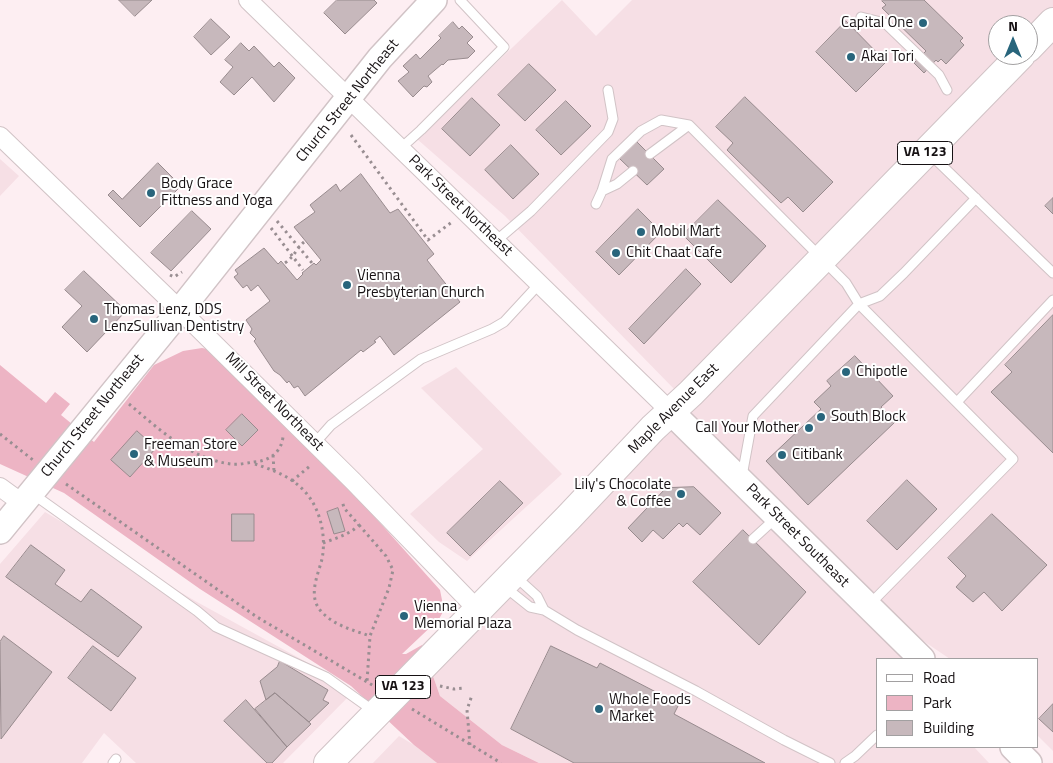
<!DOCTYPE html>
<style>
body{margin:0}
#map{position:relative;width:1053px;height:763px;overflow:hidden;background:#fdeef2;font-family:"Titillium Web",sans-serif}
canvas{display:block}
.legend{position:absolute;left:876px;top:658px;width:162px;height:90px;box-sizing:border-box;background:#fff;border:1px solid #a2a0a1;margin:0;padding:6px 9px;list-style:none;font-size:15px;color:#161113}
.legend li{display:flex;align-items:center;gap:10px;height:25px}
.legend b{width:25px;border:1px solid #a2a0a1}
.north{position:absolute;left:988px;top:15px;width:50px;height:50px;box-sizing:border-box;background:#fff;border:1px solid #a2a0a1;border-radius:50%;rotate:0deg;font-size:14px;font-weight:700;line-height:20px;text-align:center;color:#161113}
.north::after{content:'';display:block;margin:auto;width:18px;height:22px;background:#28657c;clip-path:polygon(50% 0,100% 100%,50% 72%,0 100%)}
</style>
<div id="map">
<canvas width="1053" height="763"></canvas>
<ul class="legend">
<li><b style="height:6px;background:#fff"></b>Road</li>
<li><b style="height:14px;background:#edb4c4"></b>Park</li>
<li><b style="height:14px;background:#c7b8bc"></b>Building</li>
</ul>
<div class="north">N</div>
</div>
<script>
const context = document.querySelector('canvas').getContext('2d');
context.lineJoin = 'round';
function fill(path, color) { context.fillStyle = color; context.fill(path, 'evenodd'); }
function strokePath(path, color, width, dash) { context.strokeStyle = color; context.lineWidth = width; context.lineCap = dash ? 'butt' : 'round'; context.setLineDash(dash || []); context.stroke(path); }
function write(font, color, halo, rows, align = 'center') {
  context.font = font + ' "Titillium Web",sans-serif'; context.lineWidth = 4; context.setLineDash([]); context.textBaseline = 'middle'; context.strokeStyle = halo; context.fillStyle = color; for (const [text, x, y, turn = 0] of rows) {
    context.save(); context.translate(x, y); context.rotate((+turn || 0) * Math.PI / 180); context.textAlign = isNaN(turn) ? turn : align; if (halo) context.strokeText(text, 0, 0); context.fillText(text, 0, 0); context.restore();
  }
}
fill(new Path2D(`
 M562 0 596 36 632 0H1053V751L1037 735V659H950L860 598 902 659H877V747H974L989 763H539L502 745 440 696 422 645 677 392 505 216 417 139ZM998 25H1028V55H998Z
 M0 159 19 176 0 196Z
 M456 367 562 474 467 561 439 542 410 514 483 449 421 388Z
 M45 512 197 602 330 675 352 693 283 763H136L104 733 82 763H0V564Z
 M399 736 414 745 437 763H373Z`), '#f6dfe5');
fill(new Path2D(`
 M202 348 207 349 215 355 271 413 340 478 440 590 444 610 439 619 402 654H406L422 645 440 696 502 745 539 763H437L414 745 351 686 200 589 64 493 0 464V365L46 403 55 392 70 404 61 415 94 442 154 365 183 351Z`), '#edb4c4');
const building = new Path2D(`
 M119 0H152L135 16Z
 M337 0H374L377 3 345 34 324 13Z
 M883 0H924L963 38 960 41 964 45 946 64 941 59 938 62 936 60 924 73 914 63 926 51 882 8 886 5 882 1Z
 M211 19 230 37 211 55 194 37Z
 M846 21 886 62 856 92 816 52Z
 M453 22 459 29 462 26 473 37 467 43 475 51 468 58 448 60 443 65 442 64 428 76 432 82 427 87 424 86 413 97 398 81 409 72 403 66 416 54 420 59 441 38 439 36Z
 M241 43 249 51 254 46 274 67 279 62 295 78 274 102 252 77 234 95 220 82 233 67 225 60Z
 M529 64 556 90 525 121 498 95Z
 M745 97 833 182 803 212 788 197 781 203 727 150 733 143 716 127Z
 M472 98 500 125 470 156 442 129Z
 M566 101 591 126 561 155 536 130Z
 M636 141 664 169 647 185 620 159Z
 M511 145 539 174 513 199 485 170Z
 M158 163 181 186 140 227 108 195 113 190 122 199Z
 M361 174 390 213 398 209 434 254 427 260 460 302 394 355 380 336 374 341 376 342 363 352 361 350 305 396 298 386 294 388 289 381 287 383 280 375 274 371 254 341 256 339 250 333 252 329 246 320 270 301 258 285 251 291 247 285 243 288 234 277 238 274 235 270 264 248 278 264 281 261 297 280 303 274 302 273 314 263 316 265 321 260 294 227 315 212 310 205 336 184 340 191Z
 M1053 198V214L1045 206Z
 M718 200 766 246 731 283 683 235Z
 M638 209 661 232 619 275 596 252Z
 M192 211 211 229 171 271 151 253Z
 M686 269 701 284 644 344 629 329Z
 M84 271 126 311 87 352 62 327 82 306 65 290Z
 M1053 315V453L991 392 1012 372 1005 365Z
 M855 356 893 396 881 407 895 422 808 505 766 461 821 409 814 402 831 386 827 381Z
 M242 414 258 430 242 446 226 430Z
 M137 431 156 448 130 477 111 460Z
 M907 480 937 509 897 550 867 521Z
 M500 481 523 503 470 556 447 533Z
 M694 487 721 513 700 535 687 523 683 527 679 523 663 539 653 530 642 542 628 528 666 488Z
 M338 508 345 531 334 534 327 512Z
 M232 514H254V541H232Z
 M992 514 1047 565 1002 611 984 592 973 602 956 587 966 576 948 558Z
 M743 530 806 592 759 645 693 582Z
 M31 545 65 570 55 584 81 602 91 589 142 627 118 657 6 577Z
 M4 636 52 672 1 739 0 642Z
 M93 646 136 678 111 711 68 678Z
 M551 646 597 668 600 663 679 704 674 714 765 763H574L511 729Z
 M280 661 328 690 323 700 329 703 309 722 275 693 266 700 260 681 277 667Z
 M275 693 311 724 287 747 255 709Z
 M246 700 287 747 272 763H267L224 721Z
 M1053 704V732L1039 719Z`);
fill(building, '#c7b8bc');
strokePath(building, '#988b8e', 1);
const lane = new Path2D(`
 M861 17 885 23 939 75 947 90
 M401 148 421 130 504 47 460 0
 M929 153 1053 273
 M650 154 689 125
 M602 191 617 184 633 171
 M596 204 602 191 612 159 641 131 661 120 689 125 846 283 859 304 1013 459 870 604
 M496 241 531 211 608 132 613 119 608 90
 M957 402 1053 300
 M315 443 331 425 421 359 492 329 504 322 540 283
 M742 476 753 416 859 304 880 296 904 273 976 198
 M33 494 197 611 216 627 326 677 375 712
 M753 539 777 517
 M516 577 537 596 544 610
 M505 587 530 607 544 610 577 630 696 691 784 740 830 763
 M113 763 116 759
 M845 763 855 756 877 735`);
const street = new Path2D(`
 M248 0 671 412
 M0 136 180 310 353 481 478 610
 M0 487 22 503`);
const secondary = new Path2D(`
 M671 412 922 659
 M0 531 170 323 380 58 434 0
 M1013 747 1029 763`);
const primary = new Path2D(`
 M1028 48 1053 22
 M328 763 568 518 653 428 691 393 1021 55`);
strokePath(lane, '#d1c3c6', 11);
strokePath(street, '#d1c3c6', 20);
strokePath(secondary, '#d1c3c6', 28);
strokePath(primary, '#d1c3c6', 30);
strokePath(new Path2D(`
 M351 135 428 240 452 222
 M277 221 312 263
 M271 228 303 270
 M285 263C294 257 296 249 304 242
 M170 275 174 277 182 272
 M129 404C159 429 190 459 231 464 238 465 247 463 254 462 269 461 281 453 283 437
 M0 434 33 460
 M273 455 274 471
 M255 464C270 469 287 475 299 486 319 502 327 534 322 559 318 575 308 595 320 610 332 625 353 630 370 636
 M292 481 310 466
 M66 484 257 617 374 686
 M359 525 386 556 393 570 389 588 370 636 367 682
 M323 543C336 538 349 535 359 525L344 508 342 500
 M440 686 454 689 465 688
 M412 709 501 763
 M470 745 467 710 472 695`), '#998e92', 3, [2.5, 4]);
strokePath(lane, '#fff', 9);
strokePath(street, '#fff', 18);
strokePath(secondary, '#fff', 25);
strokePath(primary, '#fff', 28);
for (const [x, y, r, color] of [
 [923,23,5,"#28657c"],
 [851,57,5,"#28657c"],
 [151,193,5,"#28657c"],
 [641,232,5,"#28657c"],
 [616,253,5,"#28657c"],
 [347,285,5,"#28657c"],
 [94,319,5,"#28657c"],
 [846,372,5,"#28657c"],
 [821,417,5,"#28657c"],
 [809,428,5,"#28657c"],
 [134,454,5,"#28657c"],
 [782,455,5,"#28657c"],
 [681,494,5,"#28657c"],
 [404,616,5,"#28657c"],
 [599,709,5,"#28657c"]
]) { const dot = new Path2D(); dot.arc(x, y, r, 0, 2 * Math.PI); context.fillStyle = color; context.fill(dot); strokePath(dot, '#fff', 2); }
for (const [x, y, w] of [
 [925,153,55],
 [403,687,55]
]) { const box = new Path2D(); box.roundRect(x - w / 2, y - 11.5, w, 23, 4); context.fillStyle = '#fff'; context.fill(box); strokePath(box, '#161113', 1); }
write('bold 14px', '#161113', null, [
 ["VA 123",925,153],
 ["VA 123",403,687]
]);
write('15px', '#161113', '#fff', [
 ["Capital One",913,23,"right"],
 ["Akai Tori",861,57],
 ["Body Grace",161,184],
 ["Fittness and Yoga",161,201],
 ["Mobil Mart",651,232],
 ["Chit Chaat Cafe",626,253],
 ["Vienna",357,276],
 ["Presbyterian Church",357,293],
 ["Thomas Lenz, DDS",104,310],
 ["LenzSullivan Dentistry",104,327],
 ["Chipotle",856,372],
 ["South Block",831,417],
 ["Call Your Mother",799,428,"right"],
 ["Freeman Store",144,445],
 ["& Museum",144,462],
 ["Citibank",792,455],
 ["Lily's Chocolate",671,485,"right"],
 ["& Coffee",671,502,"right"],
 ["Vienna",414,607],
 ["Memorial Plaza",414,624],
 ["Whole Foods",609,700],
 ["Market",609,717]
], 'left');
write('15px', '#161113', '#fff', [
 ["Church Street Northeast",348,101,-51],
 ["Park Street Northeast",460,206,44],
 ["Mill Street Northeast",274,402,45],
 ["Maple Avenue East",674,409,-45],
 ["Church Street Northeast",93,416,-51],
 ["Park Street Southeast",797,536,45]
]);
</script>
